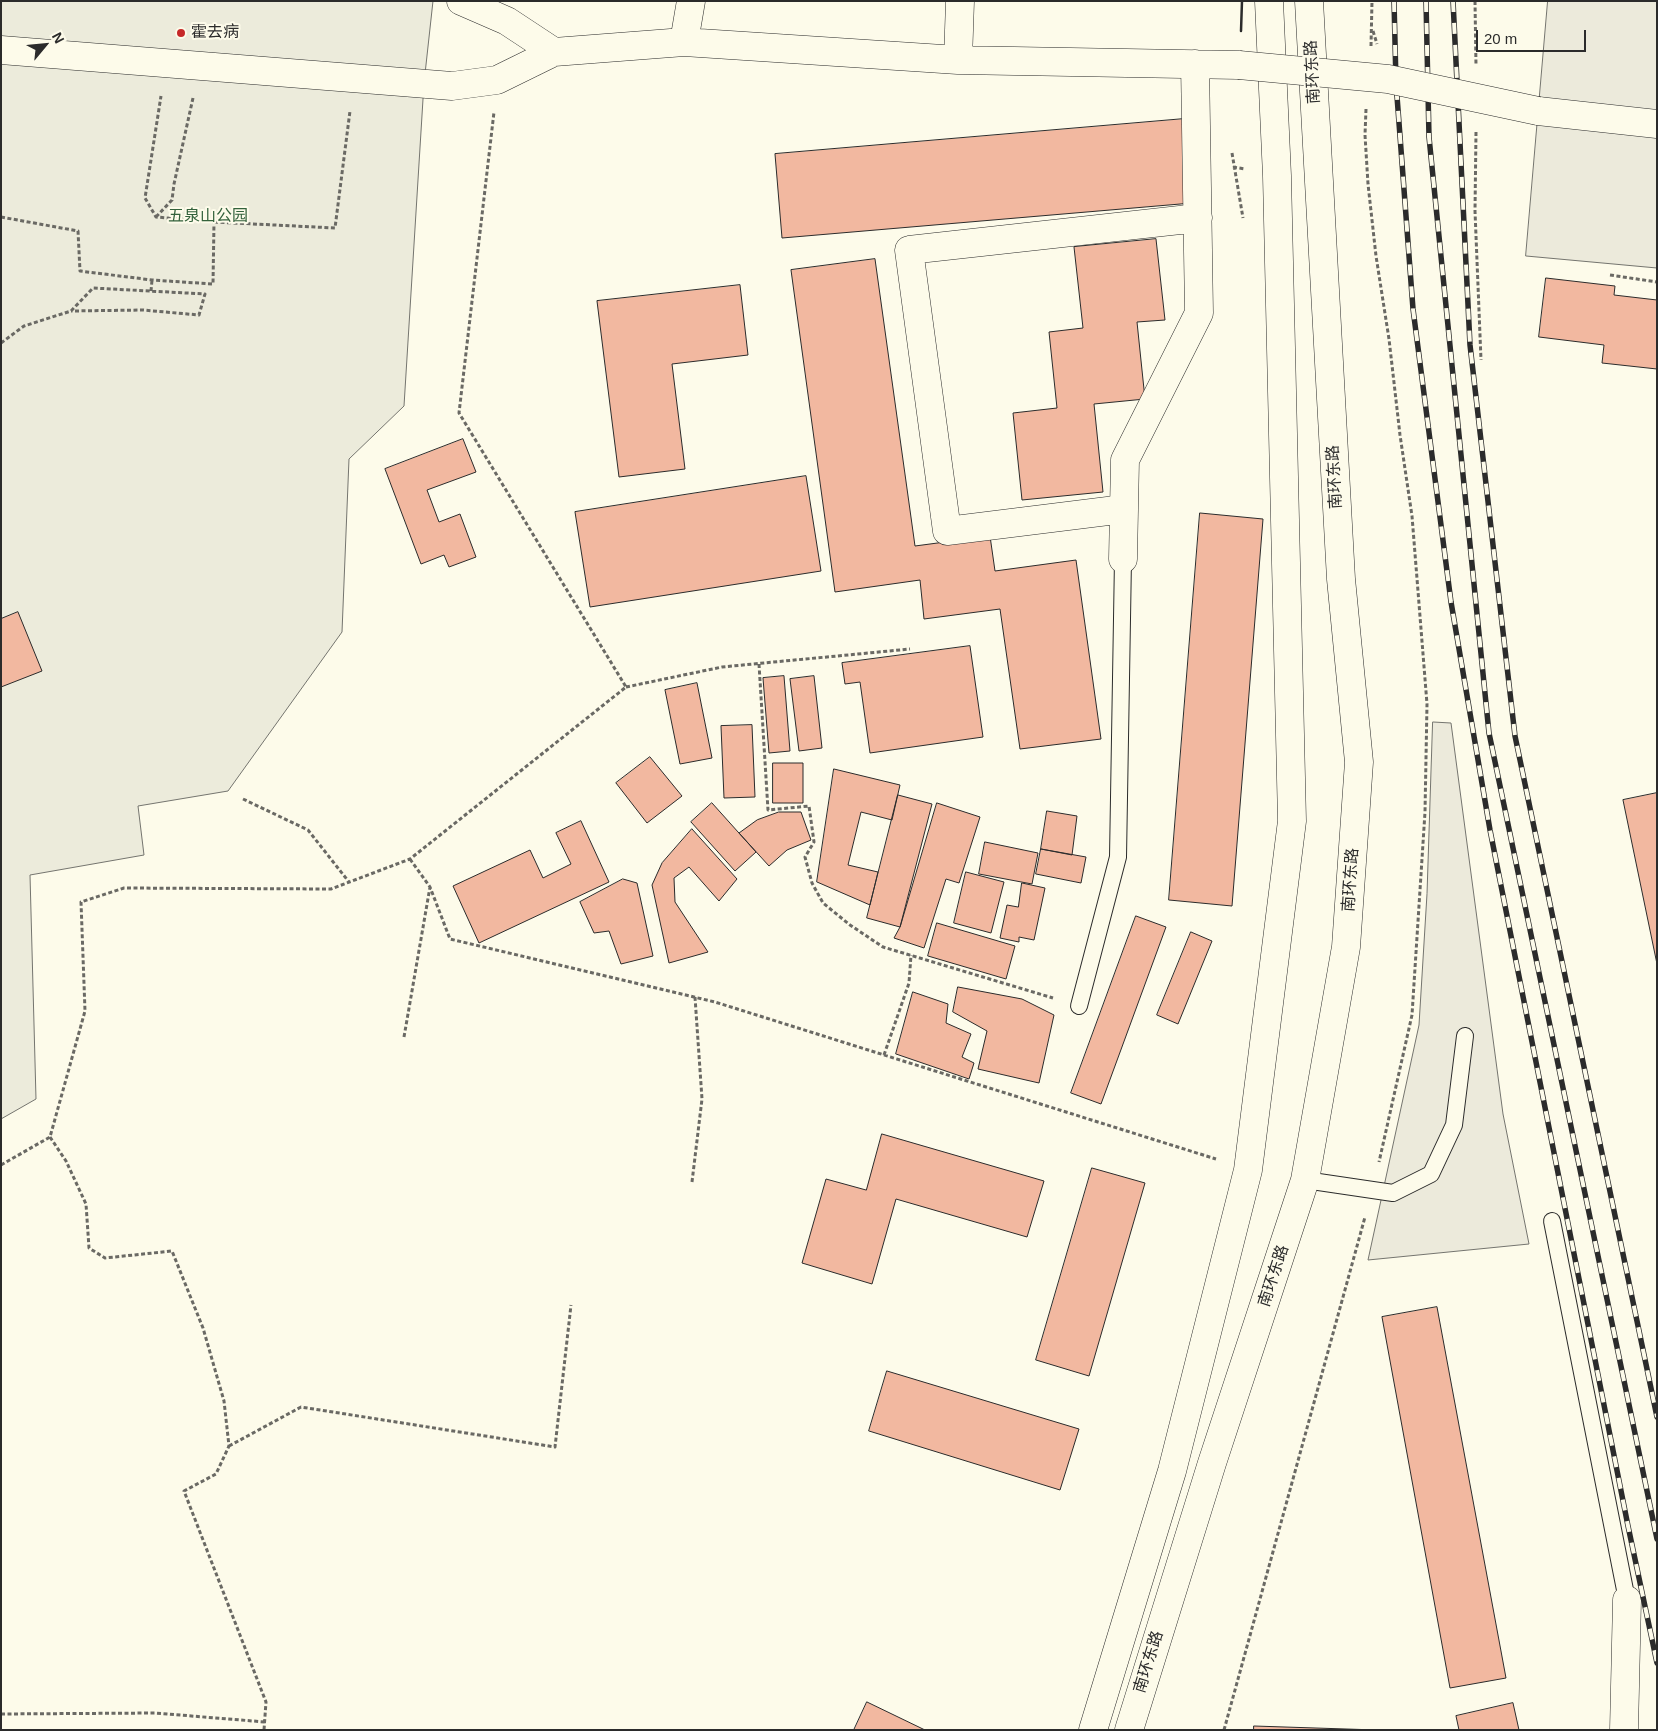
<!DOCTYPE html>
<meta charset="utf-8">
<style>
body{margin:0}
#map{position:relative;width:1658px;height:1731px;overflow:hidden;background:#fdfbea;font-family:Arial,sans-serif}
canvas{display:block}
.frame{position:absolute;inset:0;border:2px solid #2b2b2b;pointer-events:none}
.north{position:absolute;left:20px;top:20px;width:50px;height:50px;-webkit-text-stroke:4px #fdfbea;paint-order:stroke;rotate:62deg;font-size:14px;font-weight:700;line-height:20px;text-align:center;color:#2b2b2b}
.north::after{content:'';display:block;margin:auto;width:18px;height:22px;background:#2b2b2b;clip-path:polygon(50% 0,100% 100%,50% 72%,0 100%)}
.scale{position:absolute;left:1476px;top:30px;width:110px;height:22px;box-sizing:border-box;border:2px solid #2b2b2b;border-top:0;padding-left:6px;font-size:15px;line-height:18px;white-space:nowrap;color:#2b2b2b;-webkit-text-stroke:4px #fdfbea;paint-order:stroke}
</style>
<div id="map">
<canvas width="1658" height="1731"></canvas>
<div class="frame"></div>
<div class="north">N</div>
<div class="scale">20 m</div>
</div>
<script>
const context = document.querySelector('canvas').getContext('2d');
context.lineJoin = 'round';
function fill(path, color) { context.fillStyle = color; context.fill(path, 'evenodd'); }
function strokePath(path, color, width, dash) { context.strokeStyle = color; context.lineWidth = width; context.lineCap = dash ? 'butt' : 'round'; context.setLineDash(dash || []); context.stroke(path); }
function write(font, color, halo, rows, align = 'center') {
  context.font = font + ' Arial,"Noto Sans SC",sans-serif'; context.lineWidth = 4; context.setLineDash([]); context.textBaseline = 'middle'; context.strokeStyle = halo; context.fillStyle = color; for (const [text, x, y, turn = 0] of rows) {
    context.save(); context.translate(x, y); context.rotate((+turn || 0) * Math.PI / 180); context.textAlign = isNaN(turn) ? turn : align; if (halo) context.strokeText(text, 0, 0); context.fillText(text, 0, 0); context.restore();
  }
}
const green = new Path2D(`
 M1 1H433L424 83 404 406 349 459 342 632 228 791 138 806 144 855 30 875 36 1099 1 1119Z`);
fill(green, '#ecebdb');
strokePath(green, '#74746e', 1);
const parking = new Path2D(`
 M1548 1H1657V268L1526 256Z
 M1433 722 1451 723 1503 1114 1529 1244 1368 1260 1419 1025 1427 894Z`);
fill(parking, '#eceadb');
strokePath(parking, '#74746e', 1);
const building = new Path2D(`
 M1184 119 1192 203 782 238 775 154Z
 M1156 239 1165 320 1137 322 1145 399 1094 404 1103 492 1022 500 1013 413 1057 408 1049 332 1083 328 1074 247Z
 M875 259 915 546 990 536 995 571 1076 560 1101 739 1020 749 1000 609 924 619 920 580 835 592 791 270Z
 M1546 278 1615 286 1614 295 1657 300V369L1602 363 1604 345 1539 337Z
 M740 285 748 355 672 364 685 469 619 477 597 301Z
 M463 439 476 472 427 490 439 522 460 514 476 557 449 567 444 555 421 564 385 469Z
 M806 476 821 571 590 607 575 512Z
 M1200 513 1263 519 1232 906 1169 900Z
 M18 612 42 671 1 687V619Z
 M970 646 983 737 870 753 860 682 845 684 842 663Z
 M784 676 790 751 769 753 763 678Z
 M814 676 822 748 799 751 790 679Z
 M697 683 712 758 680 764 665 690Z
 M752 725 755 797 724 798 721 726Z
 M650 757 682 796 647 823 616 783Z
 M773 763H803V803H773Z
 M834 769 900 785 892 820 861 812 848 865 878 872 870 905 817 882Z
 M1657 793V964L1623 800Z
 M898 795 932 804 900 927 867 918Z
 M712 803 756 852 735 871 691 822Z
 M937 803 980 817 959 883 946 879 924 948 894 938 900 927Z
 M1047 811 1077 816 1072 855 1041 849Z
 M779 812H801L811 840 787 850 769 866 739 833 757 820Z
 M581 821 609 882 479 943 453 886 530 850 543 878 571 864 556 833Z
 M692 829 737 879 719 901 689 867 674 878 675 902 708 952 669 963 652 885 662 863Z
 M985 842 1038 853 1032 884 979 874Z
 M1041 849 1086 857 1081 883 1036 874Z
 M966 872 1004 882 991 933 954 923Z
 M623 879 637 883 653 956 621 964 609 931 594 933 580 902Z
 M1022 883 1045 888 1034 940 1019 937V942L1000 938 1007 905 1018 907Z
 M1136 916 1166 927 1101 1104 1071 1093Z
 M937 923 1015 946 1006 979 928 956Z
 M1191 932 1212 941 1178 1024 1157 1015Z
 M958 987 1022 999 1054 1015 1039 1083 978 1069 987 1031 953 1012Z
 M913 992 948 1004 946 1023 971 1034 962 1057 974 1063 969 1079 896 1054Z
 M882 1134 1044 1181 1027 1237 896 1199 872 1284 802 1263 826 1179 866 1190Z
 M1092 1168 1145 1183 1089 1376 1036 1360Z
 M1437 1307 1506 1678 1450 1688 1382 1317Z
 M887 1371 1079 1429 1060 1490 869 1431Z
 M867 1702 925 1730H854Z
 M1513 1703 1519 1730H1459L1456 1716Z
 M1254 1726 1377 1730H1254Z`);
fill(building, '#f2b8a0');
strokePath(building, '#2b2b2b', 1);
const lane = new Path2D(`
 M1079 1006 1118 857 1123 559
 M1305 1180 1393 1193 1431 1174 1454 1125 1465 1036
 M1552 1221 1627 1600`);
const street = new Path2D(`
 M684 42 691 1
 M1 50 452 86 497 80 554 52 507 21 461 1
 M554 52 684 42 958 60 1239 65
 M958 60 960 1
 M1538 111 1657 124
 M1124 509 947 531 909 250 1198 218
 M1123 559 1125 460 1199 313 1195 64
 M1624 1730 1627 1600`);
const highway = new Path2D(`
 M1093 1730 1172 1471 1248 1170 1292 821 1277 176 1269 1
 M1129 1730 1212 1463 1305 1180 1346 947 1359 762 1341 579 1309 1`);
strokePath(lane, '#2b2b2b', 18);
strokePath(street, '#2b2b2b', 29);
strokePath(highway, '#2b2b2b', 29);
strokePath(new Path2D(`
 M1475 1 1476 66
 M1373 31 1377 44
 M1371 46 1372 1
 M1366 109 1365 135 1368 184 1376 256 1389 339 1400 435 1412 516 1427 704 1425 812 1412 1015 1379 1162
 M1476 132 1475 211 1481 360
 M1232 153 1243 218
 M1233 167 1245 169
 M1 217 78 231 80 271 152 280 213 284 214 222 156 217 145 198 161 96
 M156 217 172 200 174 184 193 98
 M214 222 335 228 350 111
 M1610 275 1657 282
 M151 291 152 280
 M1 343 24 326 71 311 93 288 205 294 199 315 143 310 71 311
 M759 664 768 810 809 806 814 842 805 857 812 883 823 903 850 925 883 947 1053 998
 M626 687 722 667 910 649
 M243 799 308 830 349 882
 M410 859 430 887 450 939 715 1002 1216 1159
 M404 1037 430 887
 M884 1055 909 983 911 955
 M50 1137 66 1161 86 1204 89 1248 105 1258 172 1251 203 1328 224 1401 229 1446 216 1474 184 1491 266 1702 264 1730
 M1 1165 50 1137 85 1011 81 902 124 888 331 889 410 859 626 687 459 413 494 112
 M692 1182 702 1099 695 997
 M229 1446 301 1407 555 1447 571 1305
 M1 1714 155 1713 265 1722
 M1224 1730 1365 1217`), '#6a6964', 3, [4, 2.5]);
strokePath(lane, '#fdfbea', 16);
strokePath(street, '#fdfbea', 28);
strokePath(highway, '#fdfbea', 28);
const rail = new Path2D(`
 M1394 1 1396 83 1413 309 1451 602 1490 830 1628 1526 1657 1663
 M1426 1 1429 137 1489 733 1657 1539
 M1453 1 1470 345 1515 736 1657 1417`);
strokePath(rail, '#2b2b2b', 5.5);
strokePath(rail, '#fdfbea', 4, [11]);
const streetBridge = new Path2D(`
 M1239 65 1388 79 1538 111`);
strokePath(streetBridge, '#2b2b2b', 29, []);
strokePath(streetBridge, '#fdfbea', 28);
strokePath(new Path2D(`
 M1241 31 1242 1`), '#2b2b2b', 2.5);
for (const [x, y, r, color] of [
 [181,33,5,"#c62828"]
]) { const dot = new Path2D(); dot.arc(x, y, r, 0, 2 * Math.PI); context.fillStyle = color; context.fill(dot); strokePath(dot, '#fdfbea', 2); }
write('16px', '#2b2b2b', '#fdfbea', [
 ["霍去病",191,33]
], 'left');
write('16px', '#2b2b2b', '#fdfbea', [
 ["南环东路",1313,72,-93],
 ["南环东路",1335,477,-93],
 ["南环东路",1351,880,-86],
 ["南环东路",1274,1276,-72],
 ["南环东路",1149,1662,-73]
]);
write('16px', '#34623c', '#fdfbea', [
 ["五泉山公园",208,217]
]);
</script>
